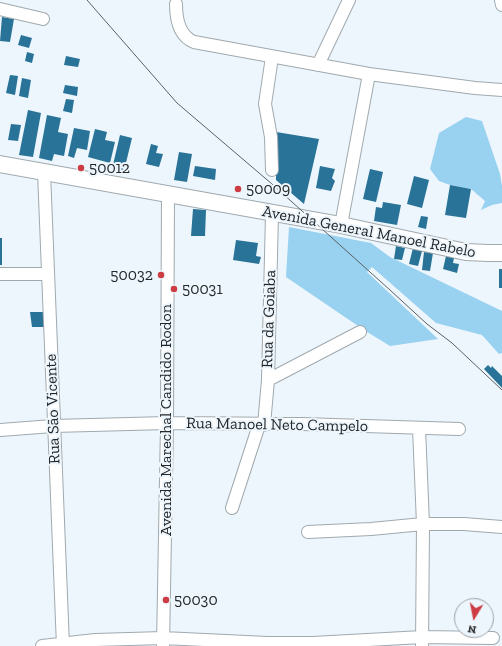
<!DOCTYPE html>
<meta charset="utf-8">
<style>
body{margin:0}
#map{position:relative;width:502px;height:646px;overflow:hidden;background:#edf6fc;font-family:"Zilla Slab",serif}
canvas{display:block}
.north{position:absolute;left:454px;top:598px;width:40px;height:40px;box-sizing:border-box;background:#edf6fc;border:1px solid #9da3a8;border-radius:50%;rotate:190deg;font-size:11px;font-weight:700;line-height:16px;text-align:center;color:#242729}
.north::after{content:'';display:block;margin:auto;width:14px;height:18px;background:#cc3c42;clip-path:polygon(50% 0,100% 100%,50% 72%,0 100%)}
</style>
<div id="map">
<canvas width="502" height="646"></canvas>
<div class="north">N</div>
</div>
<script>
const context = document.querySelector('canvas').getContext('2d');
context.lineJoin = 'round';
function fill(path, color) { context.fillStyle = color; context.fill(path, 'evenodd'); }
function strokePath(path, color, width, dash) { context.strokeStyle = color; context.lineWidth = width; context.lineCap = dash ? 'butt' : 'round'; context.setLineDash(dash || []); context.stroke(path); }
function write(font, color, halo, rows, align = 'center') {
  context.font = font + ' "Zilla Slab",serif'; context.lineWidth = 4; context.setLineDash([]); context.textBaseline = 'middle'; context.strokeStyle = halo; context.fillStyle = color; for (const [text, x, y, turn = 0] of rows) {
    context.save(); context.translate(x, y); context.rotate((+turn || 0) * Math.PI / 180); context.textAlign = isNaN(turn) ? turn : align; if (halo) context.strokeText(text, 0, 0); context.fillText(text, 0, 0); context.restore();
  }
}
fill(new Path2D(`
 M466 117 482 121 500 174 502 186V203L492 205 481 210 485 201 471 189 450 185 439 181 430 169 439 133Z
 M289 227 371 243 390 257 502 311V353L499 354 482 335 436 323 372 267 367 272 438 339 390 346 364 330 286 277Z`), '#99d1f0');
fill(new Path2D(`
 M2 17 14 19 10 42 0 41Z
 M21 35 32 38 29 48 18 45Z
 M27 52 34 54 32 63 25 61Z
 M66 56 80 59 78 67 64 65Z
 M10 75 18 76 15 95 6 93Z
 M22 78 31 80 28 98 19 96Z
 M65 85 78 87 77 96 63 93Z
 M66 99 74 100 72 113 63 111Z
 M28 110 41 113 33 157 19 155Z
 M47 115 61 118 58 132 68 134 64 156 54 154 52 161 39 158Z
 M11 124 21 125 18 141 8 140Z
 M74 128 90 131 87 150 77 148 74 158 68 156Z
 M95 129 107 132 105 140 115 142 110 163 88 157Z
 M276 132 319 139 304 204 276 180Z
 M120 135 132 138 124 171 112 169Z
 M151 144 158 146 156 153 163 154 159 167 146 164Z
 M179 152 192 154 187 182 174 180Z
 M195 166 216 169 215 180 193 176Z
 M320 166 335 169 332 178 335 181 331 191 316 188Z
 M370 169 383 172 376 202 363 199Z
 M414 176 429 180 422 208 407 204Z
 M450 185 471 189 466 218 445 215Z
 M383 202 401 205 397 225 374 221 376 207 382 208Z
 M193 209 206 210 205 236H191Z
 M421 216 428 217 426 229 418 227Z
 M0 238H2V265H0Z
 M236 240 258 243 256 256 261 257 259 264 233 260Z
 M396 246 405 248 402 260 394 259Z
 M413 248 422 251 418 266 409 264Z
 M424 252 433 253 430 271 422 270Z
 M446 256 454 258 453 263 459 264 457 273 443 269Z
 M499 269H502V288H499Z
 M30 312H47L46 327H32Z
 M488 365 491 368 492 366 502 376V388L484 369Z`), '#287397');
const minor = new Path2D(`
 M501 0 502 5
 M176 4C176 19 179 36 194 42L369 74 475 88 502 90
 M0 9 43 19
 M318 65 349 0
 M272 170 271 137 265 104 272 57
 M44 172 63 646
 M341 225 369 74
 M0 274H47
 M268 380 360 332
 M264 425 268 380 272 214
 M419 428 423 524 422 646
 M0 430 53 426 167 423 302 424 459 429
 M232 508 259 425
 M308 532 371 529 423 524H464L502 527
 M42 646 95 640 163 638 267 643H313L422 637 493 638
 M163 646 167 423 168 194`);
const major = new Path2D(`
 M0 164 341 225 466 252 488 253H502`);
strokePath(minor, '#a0a9ae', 14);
strokePath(major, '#a0a9ae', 18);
strokePath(minor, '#fff', 12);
strokePath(major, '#fff', 16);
strokePath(new Path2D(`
 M87 0 177 103 272 184 390 290 427 324 452 343 502 390`), '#5b6063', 1);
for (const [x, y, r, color] of [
 [81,168,4,"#cc3c42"],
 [238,189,4,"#cc3c42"],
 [161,275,4,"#cc3c42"],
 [174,289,4,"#cc3c42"],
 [166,600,4,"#cc3c42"]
]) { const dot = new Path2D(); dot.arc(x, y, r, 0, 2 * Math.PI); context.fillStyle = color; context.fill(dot); strokePath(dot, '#edf6fc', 1.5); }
write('16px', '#242729', '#edf6fc', [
 ["50012",89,168],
 ["50009",246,189],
 ["50032",153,275,"right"],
 ["50031",182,289],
 ["50030",174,600]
], 'left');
write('16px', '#242729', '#edf6fc', [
 ["Avenida General Manoel Rabelo",369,232,11],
 ["Rua da Goiaba",269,319,-88],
 ["Rua São Vicente",53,409,-92],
 ["Avenida Marechal Candido Rodon",166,420,-90],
 ["Rua Manoel Neto Campelo",277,425,1]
]);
</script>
